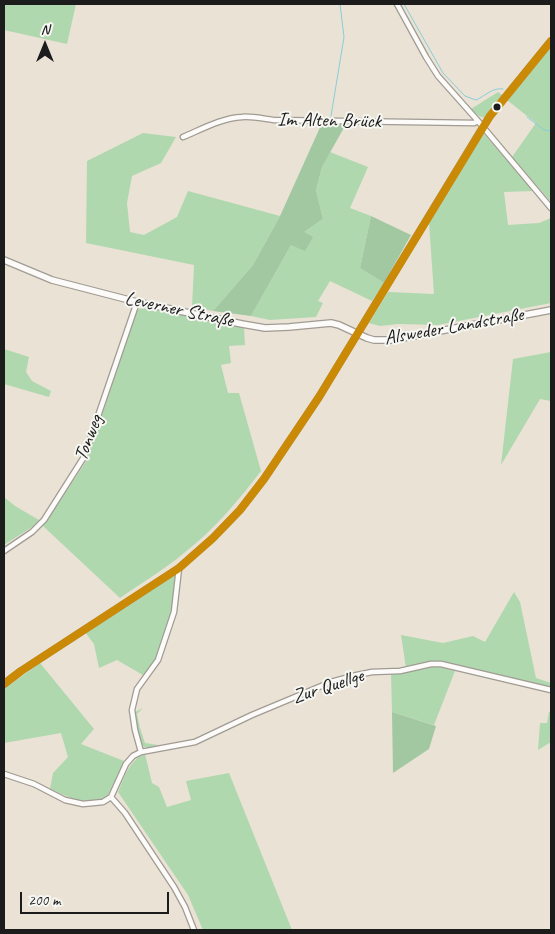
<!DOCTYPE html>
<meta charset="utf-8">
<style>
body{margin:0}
#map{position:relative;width:555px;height:934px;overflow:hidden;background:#eae2d4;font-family:Caveat,sans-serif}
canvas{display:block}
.frame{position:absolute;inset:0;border:5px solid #1c1c1c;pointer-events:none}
.north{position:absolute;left:20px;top:20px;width:50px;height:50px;-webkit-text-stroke:4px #f6f6f2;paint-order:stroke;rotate:0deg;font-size:14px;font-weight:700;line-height:20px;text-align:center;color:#1c1c1c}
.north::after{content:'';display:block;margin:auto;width:18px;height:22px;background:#1c1c1c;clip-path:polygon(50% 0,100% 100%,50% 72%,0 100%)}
.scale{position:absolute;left:20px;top:892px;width:149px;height:22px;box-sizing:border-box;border:2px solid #1c1c1c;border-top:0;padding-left:6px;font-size:15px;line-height:18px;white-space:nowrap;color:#1c1c1c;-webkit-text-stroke:4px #f6f6f2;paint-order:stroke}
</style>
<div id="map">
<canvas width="555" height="934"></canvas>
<div class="frame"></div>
<div class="north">N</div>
<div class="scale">200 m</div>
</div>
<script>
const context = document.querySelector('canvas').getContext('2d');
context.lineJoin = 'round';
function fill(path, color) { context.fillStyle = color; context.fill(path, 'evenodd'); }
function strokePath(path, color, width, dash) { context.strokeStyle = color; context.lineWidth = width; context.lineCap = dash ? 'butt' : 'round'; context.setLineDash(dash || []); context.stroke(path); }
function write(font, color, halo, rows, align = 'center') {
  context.font = font + ' Caveat,sans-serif'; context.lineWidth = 4; context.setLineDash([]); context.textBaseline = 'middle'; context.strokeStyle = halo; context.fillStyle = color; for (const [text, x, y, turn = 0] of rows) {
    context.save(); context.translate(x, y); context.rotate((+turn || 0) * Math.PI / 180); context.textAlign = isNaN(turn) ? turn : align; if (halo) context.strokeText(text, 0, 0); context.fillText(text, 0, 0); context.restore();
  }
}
fill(new Path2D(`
 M4 4H76L67 44 4 30Z
 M551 47V202L512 157 536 123 507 100Z
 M498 92 502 95 485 118 479 116 471 109Z
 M143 133 176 137 161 163 132 176 127 203 130 232 144 235 177 217 188 191 280 216 253 265 213 311 192 307 194 265 86 243 87 161Z
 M483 133 534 191 504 192 508 225 539 223 551 218V303L438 325 398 324 380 326 369 323 388 292 434 294 429 223Z
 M330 152 368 167 350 208 371 216 360 268 384 283 372 301 330 281 318 301 323 303 316 317 270 320 251 316 291 245 304 232 323 219 316 190 322 167Z
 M145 307 244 328 245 345 229 346 231 363 221 365 228 393H239L261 471C238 501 214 530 184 553 164 570 141 583 120 598L43 526 87 460 137 310Z
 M4 349 29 357 26 372 32 381 51 391 49 397 4 384Z
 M551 352V401L540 399 501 465 513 359Z
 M4 497 15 506 39 520 32 527 4 545Z
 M176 573 181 575 177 612 164 652 159 661 148 678 117 660 99 668 94 644 85 632Z
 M514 592 520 602 536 678 551 683V689L442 663 406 668 401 635 443 643 473 636 485 642Z
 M40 663 94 729 81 744 124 761 108 795 102 799 86 802 71 798 50 789 53 773 68 757 61 733 4 743V689Z
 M428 667H439L455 671 434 725 392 712 391 674Z
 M143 708 137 714 140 728 145 743 158 745 148 748 142 746 137 730 135 712Z
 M549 712H551V742L538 750 540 723H547Z
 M145 754 152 783 159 787 167 807 191 800 186 781 229 773 292 930H203L188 895 118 792C125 777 128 761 145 754Z`), '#afd8af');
fill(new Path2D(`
 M322 123 346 124 322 167 316 190 323 219 304 232 313 237 305 251 291 245 251 316 213 311 253 265 280 216Z
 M371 216 411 235 384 283 360 268Z
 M392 712 436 726 429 749 393 773Z`), '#a2c8a2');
strokePath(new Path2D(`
 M404 4 443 73 465 96 476 100C485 96 493 87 503 89
 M331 116 344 37 340 4
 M527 117 544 130 551 131`), '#88cdda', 1);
const minor = new Path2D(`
 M397 4 426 57 438 76 478 121 551 208
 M183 137C202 129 222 118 242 117 253 116 264 119 274 120L474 123 478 121
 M4 551 32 532 44 520 84 457 137 302
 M141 752 195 742 252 715 331 682 357 675 372 672 400 671 431 664H441L551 690
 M4 774 34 784 65 800 83 804 103 802 111 797 126 764 133 756 141 752 135 730 132 710 137 689 158 660 174 612 179 568
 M111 797 125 813 174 887 185 907 194 930`);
const tertiary = new Path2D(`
 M4 260 52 280 137 302 242 324 265 328 289 327 331 323 339 325 367 338 374 340H392L551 310
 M4 684 21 671 179 568 213 538 240 510 264 479 319 397 483 127 490 116 551 41`);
strokePath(minor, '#a09b93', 7);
strokePath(tertiary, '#a09b93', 8);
strokePath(minor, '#fcfbf9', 4.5);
strokePath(tertiary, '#fcfbf9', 5.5);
strokePath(new Path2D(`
 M4 684 21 671 179 568 213 538 240 510 264 479 319 397 490 116 551 41`), '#cb8a06', 8);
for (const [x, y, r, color] of [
 [497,107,4.5,"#1c1c1c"]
]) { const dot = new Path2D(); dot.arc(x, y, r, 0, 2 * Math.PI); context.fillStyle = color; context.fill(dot); strokePath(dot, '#f6f6f2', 2); }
write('20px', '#1c1c1c', '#f6f6f2', [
 ["Im Alten Brück",329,121,1],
 ["Leverner Straße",179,310,12],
 ["Alsweder Landstraße",454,327,-10],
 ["Tonweg",89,438,-69],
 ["Zur Quellge",328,687,-18]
]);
</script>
